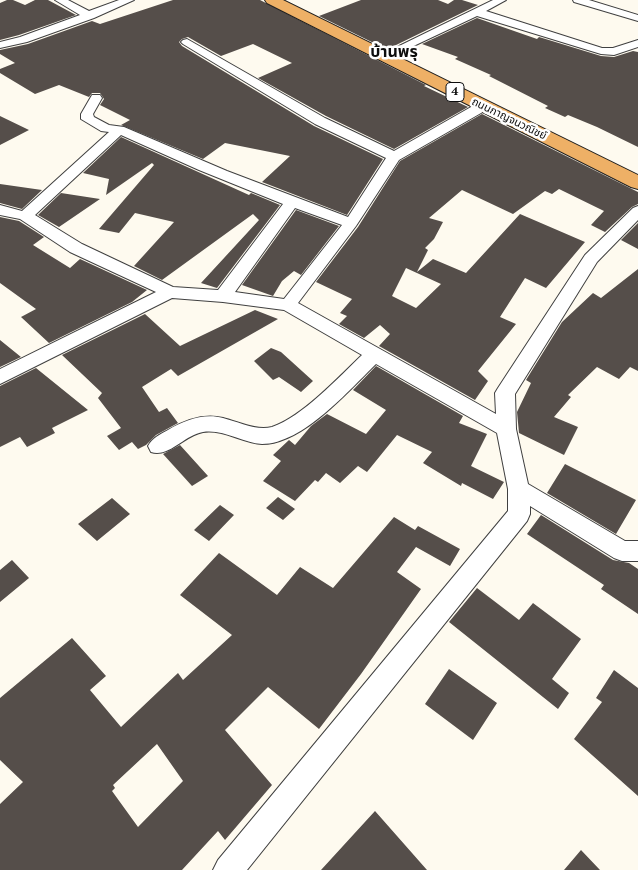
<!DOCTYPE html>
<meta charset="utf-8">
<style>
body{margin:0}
canvas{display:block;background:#fefaef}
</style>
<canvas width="638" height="870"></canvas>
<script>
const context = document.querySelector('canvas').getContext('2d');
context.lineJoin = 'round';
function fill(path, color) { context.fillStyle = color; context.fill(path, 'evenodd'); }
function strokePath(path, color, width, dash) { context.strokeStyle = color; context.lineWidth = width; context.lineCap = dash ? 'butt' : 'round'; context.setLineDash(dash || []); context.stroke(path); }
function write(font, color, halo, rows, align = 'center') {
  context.font = font + ' "PT Serif","Noto Sans Thai",serif'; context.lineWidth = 5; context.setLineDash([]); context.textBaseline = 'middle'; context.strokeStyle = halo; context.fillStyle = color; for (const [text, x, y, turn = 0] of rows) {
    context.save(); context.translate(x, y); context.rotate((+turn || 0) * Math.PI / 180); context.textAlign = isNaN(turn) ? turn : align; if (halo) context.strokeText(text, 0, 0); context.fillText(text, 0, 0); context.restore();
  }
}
fill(new Path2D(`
 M7 0H13L25 5 35 0H48L76 15 19 35 0 40V3Z
 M173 0H260L426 85 424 86 468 107 394 149 326 116 258 78 292 63 253 44 221 56 188 37 182 39 179 42 182 46 314 126 383 159 347 215 262 182 290 156 225 143 203 159 121 125 130 120 100 105 104 99 100 93H92L89 97 59 85 35 94 0 73V69L15 63 0 54V50L28 44 92 21 100 24Z
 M361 0H438L448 4 454 0H462L478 5 392 47 390 51 319 16Z
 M477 18 537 39 539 37 601 56 614 57 633 51 638 52V147L597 127 568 115 565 117 545 108 548 106 489 76 491 75 455 59 458 57 422 44Z
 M482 114 638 192V204L632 207 605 232 591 225 604 211 559 189 552 194 545 191 513 214 462 190 429 218 443 222 434 239 425 248 428 250 417 272 433 259 466 273 520 214 585 242 546 288 525 278 500 317 516 324 478 371 488 381 475 400 379 346 390 334 380 325 364 338 339 324 347 316 340 313 352 299 316 282 358 227 400 161ZM406 268 441 284 416 308 392 296Z
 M0 116 29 130 0 145Z
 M121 137 249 195 251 193 280 205 217 288 201 283 259 220 253 214 162 280 134 266 174 222 135 213 119 233 99 229 154 165 152 163 106 195 109 179 83 173Z
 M0 184 42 190 22 209 0 203Z
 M61 193 100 199 59 227 38 215Z
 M296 210 339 226 301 275 294 271 282 281 273 296 242 285Z
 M0 217 19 221 44 237 33 245 70 268 80 259 147 290 132 302 49 343 21 317 36 309 0 283Z
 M638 223V249L621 240Z
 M638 269V371L630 367 619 379 597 367 568 395 571 397 554 417 578 427 564 455 519 433 517 412 531 383 526 380 562 322 593 293 601 298Z
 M255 310 278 319 178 376 171 369 142 387 159 412 167 408 178 423 156 435 146 445 138 449 132 442 119 450 107 436 121 428 98 398 102 393 62 355 145 314 180 346Z
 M0 340 21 357 0 367Z
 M271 348 281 352 313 381 301 392 279 377 273 380 254 361Z
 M376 366 463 416 459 423 487 434 471 466 504 482 493 499 462 483 461 486 423 463 432 452 397 435 367 472 358 466 340 483 326 473 318 482 315 480 295 501 263 481 281 461 273 455 289 440 295 445 311 426 327 414 366 434 386 410 353 390Z
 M36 368 88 410 52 428 55 433 27 447 20 437 0 447V386Z
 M180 445 208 476 192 486 163 454Z
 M565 464 636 500 616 534 547 493Z
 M278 497 295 509 283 520 266 508Z
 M112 498 130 514 97 541 78 524Z
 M220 505 234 515 209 541 194 530Z
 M541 515 613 560 629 563 638 569V614L601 589 604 585 527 534Z
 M394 517 415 530 418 526 460 549 450 566 416 547 397 572 421 589 361 674 319 729 268 687 225 730 272 785 225 840 218 831 182 870H0V804L23 782 0 760V698L72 638 106 676 90 690 121 727 178 673 183 680 232 635 180 595 219 553 277 595 300 567 333 588ZM157 744 183 781 138 827 112 791 115 788 113 785Z
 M12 560 29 578 0 602V570Z
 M477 588 519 620 533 603 581 639 552 679 569 693 558 709 449 622Z
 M449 669 497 703 473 740 425 704Z
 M614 670 638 688V796L574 739 602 702 596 698Z
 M375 811 427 870H321Z
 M581 850 600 870H564Z`), '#554e4a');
const minor = new Path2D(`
 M55 0H68L89 11 119 0H134L94 18 27 42 0 48V42L20 37 80 15Z
 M493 0H506L486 11 602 48H613L638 40V47L614 55 601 54 477 16 403 51 399 52 393 49Z
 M573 0H589L638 15V21L574 2Z
 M187 39 325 118 394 151 478 103H488L489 106 488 109 399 160 356 226 298 303 496 414 495 393 498 388 585 255 633 208 638 206V220L597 262 515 394 516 429 528 484 625 541H638V561H622L614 558 530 506V514L527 521 247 870H213L218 860 508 511V489L497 433 376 364C349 390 303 444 262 444 242 443 224 429 203 432 184 435 169 458 151 452L148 446C152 438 161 434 168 430 185 420 204 413 223 418 239 422 256 431 272 427 302 417 339 377 362 355L284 310 223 302 172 298 0 384V369L156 292 70 252 20 219 0 215V205L22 211 109 132 101 131 81 119V114L92 95H100L102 98 93 114 94 117 109 125 124 127 227 171 348 217 386 158 315 124 183 44 181 42 183 40ZM121 135 199 170 283 204 218 290 173 287 82 244 35 215ZM295 208 342 225 284 299 235 292Z`);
const trunk = new Path2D(`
 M265 0H283L638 175V189L631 187 267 3Z`);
strokePath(minor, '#404040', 2);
strokePath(trunk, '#1e1e1e', 2);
fill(minor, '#fff');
fill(trunk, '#eeb066');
write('11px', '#0d0d0d', '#fff', [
 ["ถนนกาญจนวณิชย์",509,119,26]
]);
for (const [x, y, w] of [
 [455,92,18]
]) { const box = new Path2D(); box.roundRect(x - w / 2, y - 9.5, w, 19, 4); context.fillStyle = '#fff'; context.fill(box); strokePath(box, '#0d0d0d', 1); }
write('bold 12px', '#0d0d0d', null, [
 ["4",455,92]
]);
write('bold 16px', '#0d0d0d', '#fff', [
 ["บ้านพรุ",394,52]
]);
</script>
